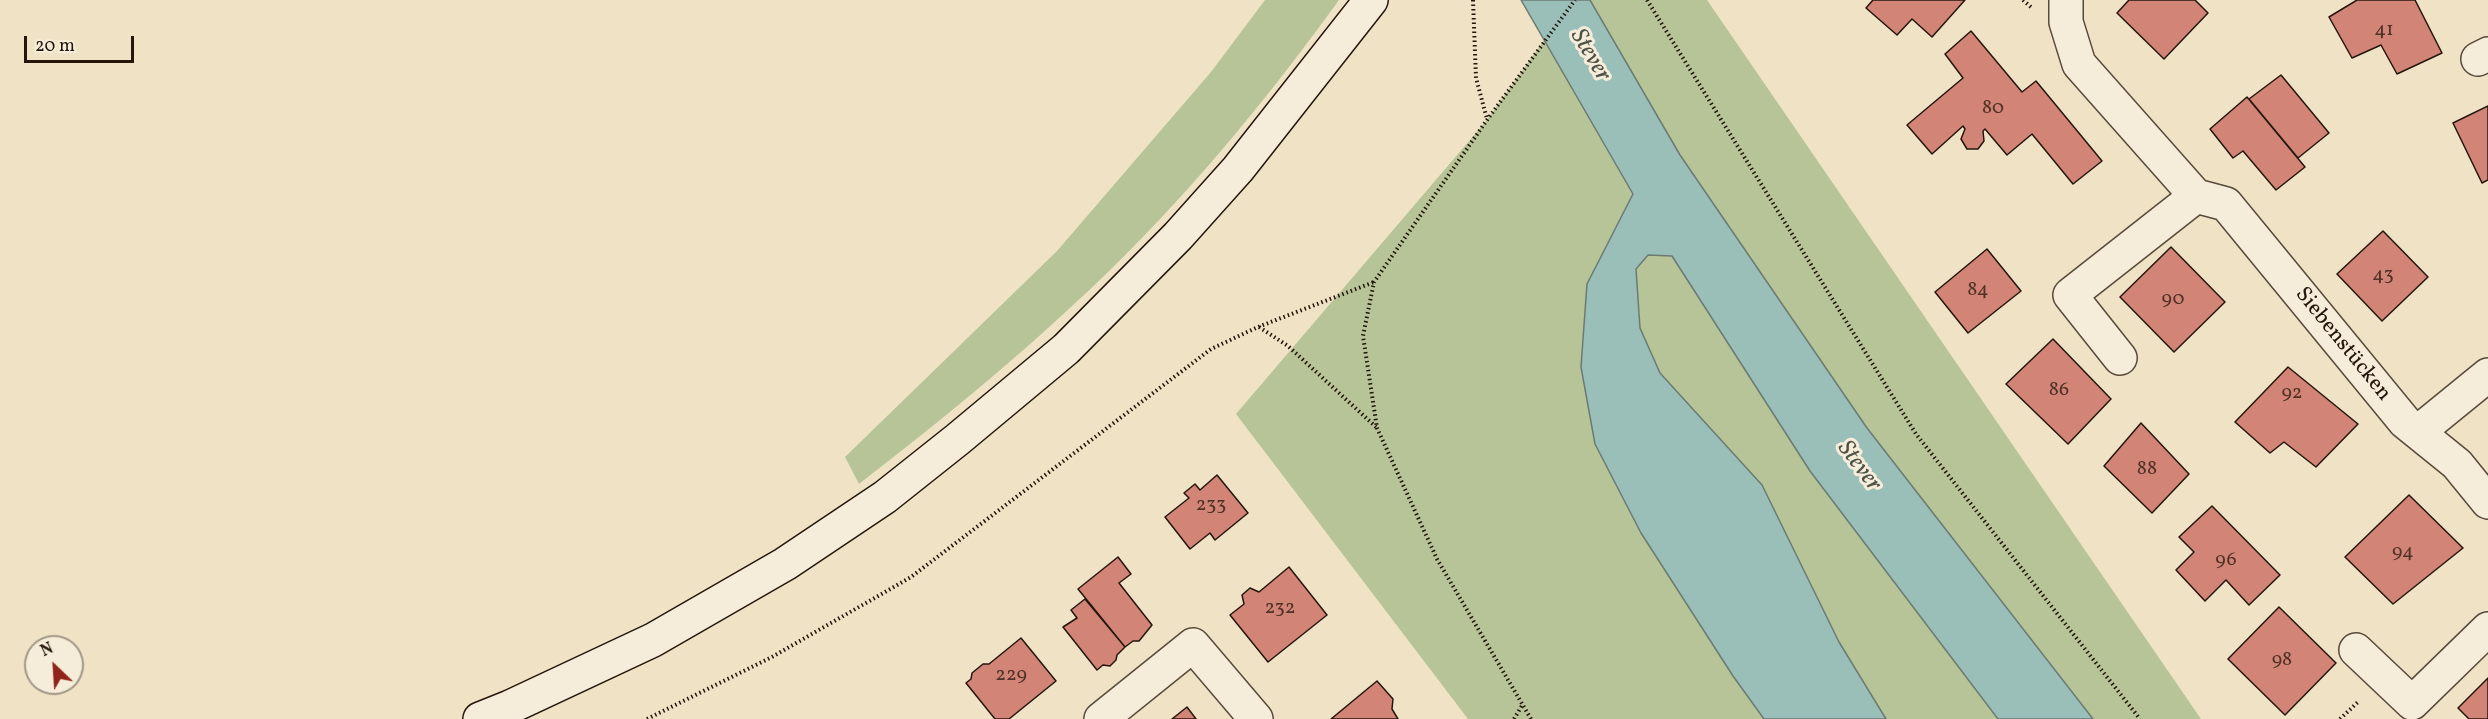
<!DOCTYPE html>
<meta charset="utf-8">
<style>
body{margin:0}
#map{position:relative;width:2488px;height:719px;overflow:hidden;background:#f0e3c5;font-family:Vollkorn,serif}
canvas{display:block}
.north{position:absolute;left:24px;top:635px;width:60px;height:60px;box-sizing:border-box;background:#f5edd9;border:2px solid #a29787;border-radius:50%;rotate:335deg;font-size:16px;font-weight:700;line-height:24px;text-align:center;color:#25160c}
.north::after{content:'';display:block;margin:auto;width:21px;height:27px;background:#8f2418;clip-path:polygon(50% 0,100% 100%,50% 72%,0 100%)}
.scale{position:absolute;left:24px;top:36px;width:110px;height:27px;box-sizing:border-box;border:3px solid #25160c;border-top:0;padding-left:8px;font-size:18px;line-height:21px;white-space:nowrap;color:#25160c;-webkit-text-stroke:4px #f5edd9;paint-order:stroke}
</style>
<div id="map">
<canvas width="2488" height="719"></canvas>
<div class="north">N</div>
<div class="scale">20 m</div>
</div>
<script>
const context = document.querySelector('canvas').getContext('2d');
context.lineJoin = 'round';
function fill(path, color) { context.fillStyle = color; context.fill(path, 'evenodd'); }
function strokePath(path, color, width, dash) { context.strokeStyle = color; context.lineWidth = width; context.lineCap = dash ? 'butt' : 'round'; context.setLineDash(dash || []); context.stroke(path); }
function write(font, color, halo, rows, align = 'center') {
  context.font = font + ' Vollkorn,serif'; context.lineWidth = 6; context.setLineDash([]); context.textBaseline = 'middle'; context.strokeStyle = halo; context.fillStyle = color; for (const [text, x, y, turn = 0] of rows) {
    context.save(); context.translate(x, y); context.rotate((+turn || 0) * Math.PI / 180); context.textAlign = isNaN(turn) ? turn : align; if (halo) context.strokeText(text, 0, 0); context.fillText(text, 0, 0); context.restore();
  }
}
fill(new Path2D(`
 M1265 0H1339C1284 76 1225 150 1161 218 1069 316 965 402 859 484L845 457 1057 251 1211 72Z
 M1573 0H1707L2201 719H1468L1236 414 1487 120Z`), '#b6c497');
const water = new Path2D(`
 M1521 0H1590L1680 155 1867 428 2093 719H1998L1810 471 1672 256 1648 255 1636 269 1640 328 1660 373 1762 485 1839 642 1886 719H1764L1733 676 1641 533 1595 444 1581 367 1587 284 1633 194Z`);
fill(water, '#9abeb8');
strokePath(water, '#6b7b73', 1.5);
const building = new Path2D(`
 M1873 0H1965L1932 37 1912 19 1897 35 1866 8Z
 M2129 0H2195L2208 13 2164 59 2117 13Z
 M2357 0H2415L2442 53 2397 74 2381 45 2352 58 2329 17Z
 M1971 31 2022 92 2036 81 2102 161 2073 184 2032 134 2007 155 1985 129 1983 131 1984 141 1978 149H1967L1961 139 1965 129 1963 126 1932 154 1907 125 1963 78 1945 54Z
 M2281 75 2329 133 2298 158 2249 99Z
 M2247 97 2305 167 2276 190 2243 151 2233 158 2210 129Z
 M2488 106V180L2482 183 2453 123Z
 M2383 231 2428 277 2382 321 2337 274Z
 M2171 247 2225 302 2174 352 2120 297Z
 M1987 249 2021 291 1968 333 1935 292Z
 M2053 339 2111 399 2068 444 2006 384Z
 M2288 367 2358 424 2316 467 2284 442 2270 453 2235 422Z
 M2141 423 2189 474 2152 513 2104 466Z
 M1217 475 1248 513 1215 540 1210 533 1190 549 1165 517 1189 498 1184 493 1195 484 1200 490Z
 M2409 495 2463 548 2393 604 2345 557Z
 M2212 506 2280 575 2249 605 2226 580 2205 601 2176 570 2194 552 2179 537Z
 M1118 557 1131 574 1119 583 1152 625 1139 641H1133L1125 647 1078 589Z
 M1289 567 1327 615 1268 662 1230 615 1244 604 1242 595 1250 588 1259 592Z
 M1085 599 1125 647 1117 655 1116 660 1110 666 1103 665 1097 670 1063 627 1077 618 1071 610Z
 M2279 607 2336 663 2285 715 2228 659Z
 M1021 638 1056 681 1009 719H995L966 683 971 679 972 673 983 664H989Z
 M2488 678V719H2469L2458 708Z
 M1377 681 1393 699 1392 709 1398 719H1331Z
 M1187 707 1196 719H1172Z`);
fill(building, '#d28576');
strokePath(building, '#25160c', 1.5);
const minor = new Path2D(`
 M2066 0V22L2079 64 2196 196 2226 204 2405 422 2457 464 2488 502
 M2478 59 2488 54
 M2120 358 2070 295 2196 196
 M2418 432 2488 375
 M2356 650 2412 703 2488 629
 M1101 719 1193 645 1256 719`);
const secondary = new Path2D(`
 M480 719 510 707 653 640 785 564 885 497 958 439 1066 349 1178 236 1238 169 1371 0`);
strokePath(minor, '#58493a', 36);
strokePath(secondary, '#25160c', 36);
strokePath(new Path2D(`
 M1473 0 1476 78 1487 119
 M1647 0 1916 434 2140 719
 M2023 0 2031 7
 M1259 327 1288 346 1376 427
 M647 719 772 657 911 577 1211 349 1258 327 1374 282
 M1514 719 1523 704
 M1531 719 1437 559 1377 428 1363 336 1374 282 1487 120 1575 0
 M2340 719 2359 701`), '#25160c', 4, [1.5, 3]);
strokePath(minor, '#f5edd9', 33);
strokePath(secondary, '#f5edd9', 33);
write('20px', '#503226', null, [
 ["41",2384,31],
 ["80",1993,109],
 ["43",2383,276],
 ["84",1978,291],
 ["90",2173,300],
 ["86",2059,391],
 ["92",2292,394],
 ["88",2147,470],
 ["233",1211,506],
 ["94",2403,553],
 ["96",2226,561],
 ["232",1280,609],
 ["98",2282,661],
 ["229",1011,676]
]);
write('22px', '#25160c', '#f5edd9', [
 ["Siebenstücken",2342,345,51]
]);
write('italic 24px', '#4e5148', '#f5edd9', [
 ["Stever",1589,56,59],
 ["Stever",1858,467,53]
]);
</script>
